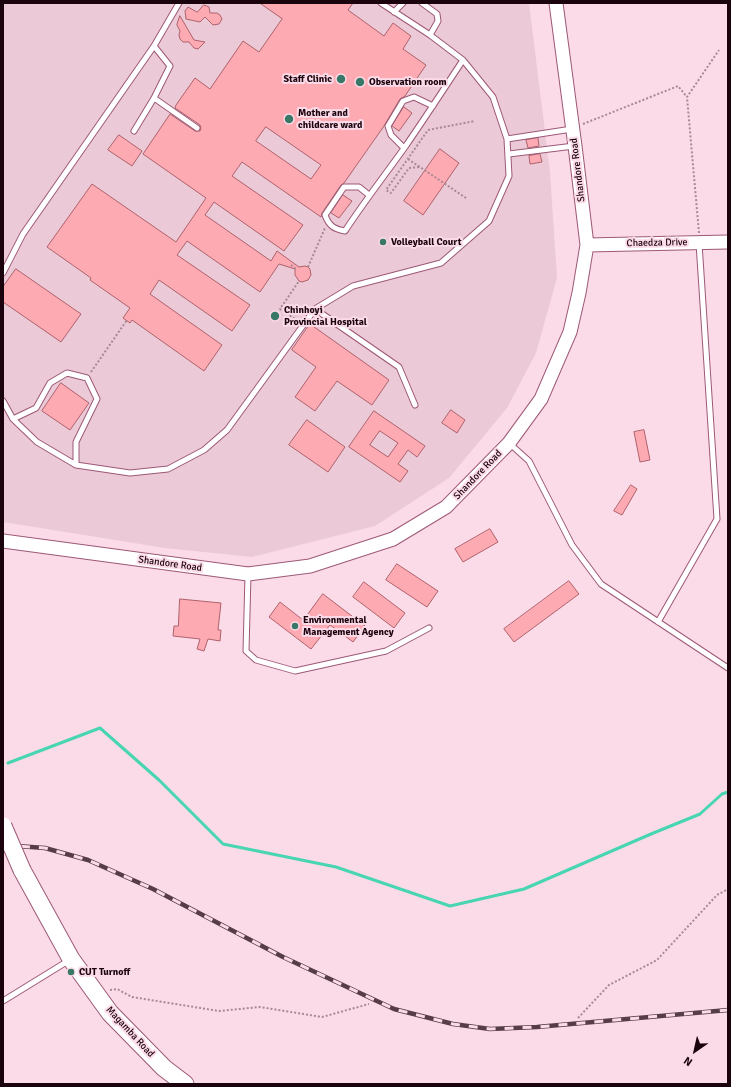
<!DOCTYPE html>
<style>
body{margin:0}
#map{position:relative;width:731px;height:1087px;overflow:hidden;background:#fcdbe8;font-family:Signika,sans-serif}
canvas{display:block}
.frame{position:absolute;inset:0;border:4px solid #1b030e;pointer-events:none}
.north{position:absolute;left:675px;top:1031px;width:40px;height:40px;-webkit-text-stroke:3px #fcdbe8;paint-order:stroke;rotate:214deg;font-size:11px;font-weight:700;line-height:16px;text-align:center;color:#1b030e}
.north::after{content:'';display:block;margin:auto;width:14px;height:18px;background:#1b030e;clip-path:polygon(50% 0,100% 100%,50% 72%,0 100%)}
</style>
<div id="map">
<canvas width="731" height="1087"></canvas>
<div class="frame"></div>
<div class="north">N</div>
</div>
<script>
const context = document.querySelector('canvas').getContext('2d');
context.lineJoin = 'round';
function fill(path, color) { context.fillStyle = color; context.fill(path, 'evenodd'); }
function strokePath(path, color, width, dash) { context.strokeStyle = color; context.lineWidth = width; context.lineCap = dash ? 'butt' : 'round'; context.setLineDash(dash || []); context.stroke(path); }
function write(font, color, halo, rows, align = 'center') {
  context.font = font + ' Signika,sans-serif'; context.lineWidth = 4; context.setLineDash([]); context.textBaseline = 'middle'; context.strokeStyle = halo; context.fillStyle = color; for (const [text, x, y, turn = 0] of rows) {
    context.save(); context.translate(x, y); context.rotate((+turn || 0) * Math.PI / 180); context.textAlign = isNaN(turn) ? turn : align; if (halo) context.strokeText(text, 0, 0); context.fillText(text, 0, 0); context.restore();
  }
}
fill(new Path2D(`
 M3 3H529L550 172 557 278 536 353 507 408 449 478 375 526 252 557 165 548 3 522Z`), '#ebc9d6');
strokePath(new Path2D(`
 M8 763 100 728 159 780 223 844 336 867 450 906 524 889 651 834 700 814 722 794 728 792`), '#48d5b1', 3);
const building = new Path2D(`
 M260 3H353L348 10 384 36 393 23 411 36 403 49 426 65 405 96 400 99 384 126 344 183 341 185 322 213 321 217 242 162 232 176 303 225 284 251 214 202 205 215 271 261 277 251 299 267 305 266 308 267 310 269 311 275 308 280 302 282 299 281 295 275V269L279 264 260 292 187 241 177 255 250 305 232 331 159 280 150 294 222 345 204 371 132 320 130 323 123 318 130 308 90 280 91 278 47 247 92 184 176 242 206 198 143 154 170 114 195 131H200L201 128 200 125 175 108 176 105 195 78 210 89 243 41 259 52 282 19ZM266 127 321 165 311 179 256 141Z
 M204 5 209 7 210 13H217L220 15 222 19 219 24 213 25 205 17 200 22 186 19 185 11 188 7 197 12Z
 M180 16 194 40 205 42 198 49 194 48 189 42H183L180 39 179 35 180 31 177 25Z
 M404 107 412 113 399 131 392 126Z
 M119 135 142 151 132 166 108 150Z
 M538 138 539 146 528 148 526 140Z
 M440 149 459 163 423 215 404 201Z
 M540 154 542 162 530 164 529 156Z
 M343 195 352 201 339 218 331 213Z
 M16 269 81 314 61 342 3 302V287Z
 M310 324 389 380 372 405 337 381 315 411 295 397 316 367 292 350Z
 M61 383 89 403 70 430 42 411Z
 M451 410 465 420 457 433 442 423Z
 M374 411 425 446 417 457 408 450 398 464 408 471 400 482 349 447ZM380 431 398 443 388 457 370 445Z
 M307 420 345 447 328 472 289 445Z
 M644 430 650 460 640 462 634 432Z
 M631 485 637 489 622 515 614 511Z
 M490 529 498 542 463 562 455 549Z
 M397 564 438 591 427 607 386 580Z
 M569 581 579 594 514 642 504 629Z
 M364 582 405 613 394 628 353 597Z
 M323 594 365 626 353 642 330 625 311 649 269 617 280 602 303 620Z
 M180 599 221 603 218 630H221L220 641 208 639 204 651 197 649 200 639 173 636 174 626H178Z`);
fill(building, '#fdaab2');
strokePath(building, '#ae626c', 1);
const service = new Path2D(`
 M422 3 437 14 438 21 430 35
 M394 12 403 3
 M154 98 197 128
 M134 131 154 98 170 66 154 46
 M507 139 572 129
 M404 148 391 135 388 126 403 101 414 97 433 106
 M509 154 574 146
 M369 195 359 187H344L325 215C329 226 334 229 345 231 364 202 385 175 405 147 425 118 444 89 463 60
 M3 273 23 234 154 46 179 3
 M315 309 399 367 415 405
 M3 401 13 419 37 442 76 465 130 473 168 469 204 450 227 430 315 309 353 286 441 263 489 221 509 176 507 139 493 97 463 60 430 35 381 3
 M13 419 36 408 50 383 67 373 87 378 97 399 76 442V465
 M509 443 529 461 572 545 601 584 728 668
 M248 575 246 651 256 660 295 671 386 651 429 628
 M658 622 717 519 699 243
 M3 1001 68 961`);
const tertiary = new Path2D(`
 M587 245 728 242
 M3 541 248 574 310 566 393 539 446 507 509 443 541 399 570 332 579 293 587 245 575 146 556 3`);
const trunk = new Path2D(`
 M22 870 71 959 110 1013 164 1068 185 1084`);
strokePath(service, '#9d5877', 7);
strokePath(tertiary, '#9d5877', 15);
strokePath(trunk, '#9d5877', 19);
strokePath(new Path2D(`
 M583 124 678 86 687 97
 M408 159 466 198
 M419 167 409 168 391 193 386 190 428 130 475 121
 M699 233 687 97 719 50
 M291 265 296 269
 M308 267 325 228
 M298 321 280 309 299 281
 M91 372 127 320
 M110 990 117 989 132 997 219 1011 260 1007 322 1017 369 1004
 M578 1018 609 985 657 960 717 895 728 889`), '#a78996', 2, [2, 2]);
strokePath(service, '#fff', 5);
strokePath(tertiary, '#fff', 13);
strokePath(trunk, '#fff', 17);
const rail = new Path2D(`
 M3 845 45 848 88 860 153 889 283 957 394 1009 453 1024 490 1029 537 1027 728 1010`);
strokePath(rail, '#573d48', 4.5);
strokePath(rail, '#fcdbe8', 3, [9]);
const trunkBridge = new Path2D(`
 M3 826 22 870`);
strokePath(trunkBridge, '#9d5877', 19, []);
strokePath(trunkBridge, '#fff', 17);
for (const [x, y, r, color] of [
 [341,79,5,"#397866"],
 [360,82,5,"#397866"],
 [289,119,5,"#397866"],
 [383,242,4,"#397866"],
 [275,316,5,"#397866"],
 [295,626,4,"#397866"],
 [71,972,4,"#397866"]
]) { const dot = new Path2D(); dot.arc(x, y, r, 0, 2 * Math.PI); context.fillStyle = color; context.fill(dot); strokePath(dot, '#fcdbe8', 1.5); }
write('bold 10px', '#1b030e', '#fcdbe8', [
 ["Staff Clinic",332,79,"right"],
 ["Observation room",369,82],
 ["Mother and",298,113],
 ["childcare ward",298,125],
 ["Volleyball Court",391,242],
 ["Chinhoyi",284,310],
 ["Provincial Hospital",284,322],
 ["Environmental",303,620],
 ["Management Agency",303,632],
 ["CUT Turnoff",79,972]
], 'left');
write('10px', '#1b030e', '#fcdbe8', [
 ["Shandore Road",578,170,-97],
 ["Chaedza Drive",657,243,-1],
 ["Shandore Road",478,475,-46],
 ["Shandore Road",170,564,8],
 ["Magamba Road",130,1032,47]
]);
</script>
